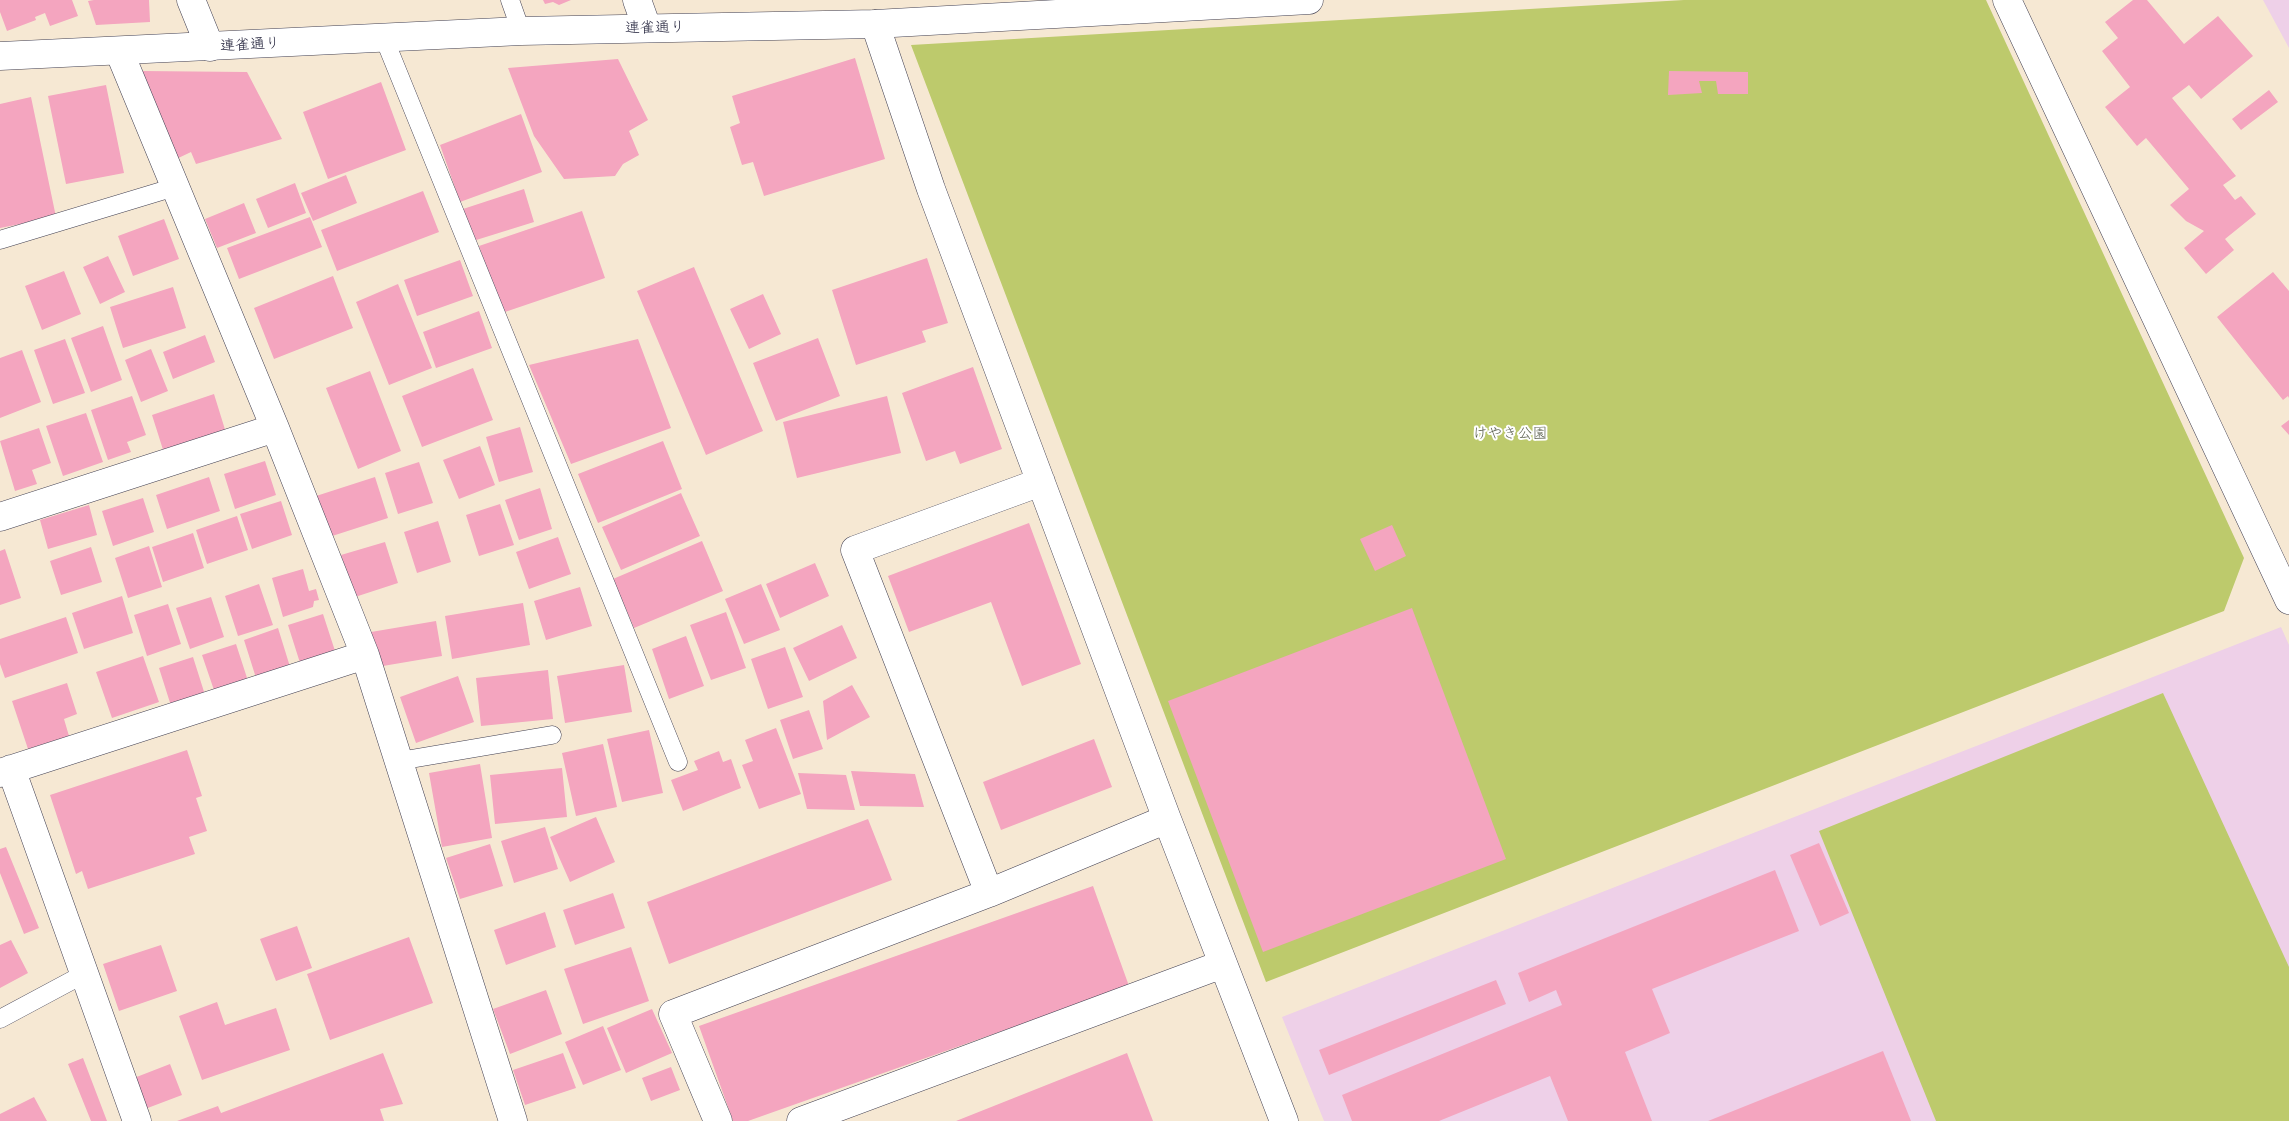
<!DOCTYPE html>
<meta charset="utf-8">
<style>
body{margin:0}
canvas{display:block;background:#f6e8d3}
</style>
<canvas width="2289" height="1121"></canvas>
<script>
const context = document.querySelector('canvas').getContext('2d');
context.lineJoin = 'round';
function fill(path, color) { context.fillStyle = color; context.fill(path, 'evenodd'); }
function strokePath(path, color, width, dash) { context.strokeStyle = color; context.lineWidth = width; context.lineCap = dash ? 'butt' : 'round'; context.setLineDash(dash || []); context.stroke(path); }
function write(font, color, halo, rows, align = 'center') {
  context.font = font + ' "Patrick Hand","Klee One",sans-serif'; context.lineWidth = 4; context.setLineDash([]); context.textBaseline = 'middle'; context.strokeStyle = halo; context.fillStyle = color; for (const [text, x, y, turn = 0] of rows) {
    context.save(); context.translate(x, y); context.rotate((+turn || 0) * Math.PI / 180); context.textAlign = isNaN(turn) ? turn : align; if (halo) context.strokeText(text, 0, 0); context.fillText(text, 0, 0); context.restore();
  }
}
fill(new Path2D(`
 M2263 0H2289V48Z
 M2281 627 2289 645V1121H1324L1282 1017Z`), '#eed0e8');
fill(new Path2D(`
 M1684 0H1986L2244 558 2224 611 1266 982 911 45Z
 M2163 693 2289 967V1121H1936L1819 831Z`), '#bdca6c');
fill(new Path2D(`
 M0 0H72L78 16 50 26 45 13 35 17 36 20 7 31 0 12Z
 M94 0H149L150 22 96 25 88 1Z
 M543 0H571L559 5 553 2 545 4Z
 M2133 0H2147L2184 44 2218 16 2253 56 2201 99 2189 85 2172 98 2236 176 2223 185 2235 200 2241 196 2256 214 2225 239 2234 250 2206 274 2184 248 2204 231 2186 221 2170 205 2189 189 2146 138 2137 146 2105 107 2130 87 2102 51 2118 38 2105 22Z
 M855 58 885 159 764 196 753 162 742 165 730 127 740 123 732 96Z
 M618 59 648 120 629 131 639 155 623 164 615 176 564 179 534 136 508 68Z
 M141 71 247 72 282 139 196 164 191 152 170 162Z
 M1669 71 1748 72V94H1718L1716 81H1699L1702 93 1668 95Z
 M381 82 406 150 328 179 303 112Z
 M106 85 124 173 66 184 48 96Z
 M2269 90 2278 102 2241 130 2232 119Z
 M31 97 56 217 0 228V104Z
 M521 114 542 172 460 202 440 145Z
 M346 175 357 203 313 221 301 193Z
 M295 183 306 213 268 228 256 199Z
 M524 189 534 222 473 241 463 209Z
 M423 191 439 232 337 271 321 230Z
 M244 203 256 233 217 248 205 219Z
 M582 211 605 278 502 313 479 246Z
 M310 217 322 247 239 279 227 248Z
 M164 219 179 259 133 276 118 236Z
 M108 256 125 292 100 304 83 267Z
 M927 258 948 323 922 331 926 342 856 365 832 290Z
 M460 260 473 296 417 316 404 280Z
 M694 267 763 431 706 455 637 291Z
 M64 271 81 314 42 330 25 286Z
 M2273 272 2289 291V398L2288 396 2283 400 2217 317Z
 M333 276 353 328 274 359 254 308Z
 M398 284 432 368 389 385 356 302Z
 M173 287 186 328 123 348 110 307Z
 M763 294 781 334 749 349 730 309Z
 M479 311 492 348 436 368 423 332Z
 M103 326 122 380 91 392 71 338Z
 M205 335 215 362 173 379 163 352Z
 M818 338 840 396 776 421 753 363Z
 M65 339 85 393 53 404 34 350Z
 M638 339 671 428 571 464 529 365Z
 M151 349 168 391 141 402 125 360Z
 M22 350 41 402 0 418V358Z
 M973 367 1002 449 960 464 955 451 926 461 902 393Z
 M473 368 493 420 422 447 402 396Z
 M370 371 401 451 358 469 326 388Z
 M214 394 227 436 165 456 152 415Z
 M132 396 146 435 127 442 131 452 108 460 91 410Z
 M887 396 901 453 797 478 783 422Z
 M86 413 103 462 63 476 46 426Z
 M2289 420V435L2281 426Z
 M520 427 533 472 499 482 486 437Z
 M39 428 51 463 32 470 37 484 15 491 0 441Z
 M663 441 682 489 598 523 578 474Z
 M480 446 495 485 459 499 443 460Z
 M265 461 276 495 235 509 224 474Z
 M419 462 433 503 398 514 385 473Z
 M209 477 220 511 167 529 156 495Z
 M375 477 388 518 326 538 313 497Z
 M540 488 552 529 519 540 505 500Z
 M681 493 700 536 621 570 602 527Z
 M143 498 154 532 113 546 102 511Z
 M281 501 292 535 252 549 240 514Z
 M500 504 514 545 479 556 466 515Z
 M89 505 97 535 48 549 40 520Z
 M237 516 248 550 207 564 196 530Z
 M438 521 451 562 417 573 404 532Z
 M1029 523 1081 664 1022 686 991 602 909 632 888 576Z
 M1392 525 1406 556 1375 571 1360 539Z
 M193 533 204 568 163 582 152 547Z
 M558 537 571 574 529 589 516 552Z
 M702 541 723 591 634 628 613 579Z
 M385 542 398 583 355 597 341 555Z
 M149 546 162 587 128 598 115 558Z
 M91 547 102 582 61 595 50 561Z
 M5 549 21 598 0 605V551Z
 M815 563 829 596 780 618 766 584Z
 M303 569 309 591 316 589 319 600 314 601 313 607 283 617 272 578Z
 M259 584 273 625 238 636 225 596Z
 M761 584 780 630 744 644 725 599Z
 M580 587 592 626 546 640 534 601Z
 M122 596 133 633 84 649 72 613Z
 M211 597 224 637 190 649 176 608Z
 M523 603 530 645 452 659 445 616Z
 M168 604 181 644 147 656 134 615Z
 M1412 608 1506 859 1263 952 1168 701Z
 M726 612 746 668 711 680 690 625Z
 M323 614 336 654 301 666 288 625Z
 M66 617 78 653 5 678 0 664V639Z
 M436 621 442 656 377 667 371 632Z
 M842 625 857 658 809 681 793 648Z
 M278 628 291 670 257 681 244 640Z
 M686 636 704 686 669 699 652 649Z
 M236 644 249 684 216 696 202 655Z
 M785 647 803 697 768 709 751 659Z
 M143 656 159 702 112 718 96 672Z
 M193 657 206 698 172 709 159 668Z
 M624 665 632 712 565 723 557 676Z
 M548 670 553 719 481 726 476 678Z
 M458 676 474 722 416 743 400 697Z
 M67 683 77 714 64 719 69 736 28 749 12 701Z
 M852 685 870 717 827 740 823 701Z
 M809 710 823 749 793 759 780 720Z
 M776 728 801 794 759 809 742 765 753 761 745 740Z
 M649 730 663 793 622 802 607 739Z
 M1094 739 1112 787 1001 830 983 782Z
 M603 744 617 807 576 816 562 753Z
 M187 750 202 796 196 798 207 831 189 837 195 854 88 889 82 871 76 874 50 795Z
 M719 751 723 762 731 759 741 788 683 811 671 780 698 770 694 761Z
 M480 764 492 838 442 847 429 773Z
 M562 768 567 817 495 824 490 775Z
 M851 771 915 774 924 807 860 806Z
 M798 773 846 775 855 810 807 809Z
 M596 817 615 862 570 882 550 837Z
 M868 819 892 880 669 964 647 902Z
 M545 827 558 869 514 883 501 841Z
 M1819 843 1849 913 1820 926 1790 855Z
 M490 844 503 886 460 899 446 858Z
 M6 847 39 928 24 934 0 873V849Z
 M1775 870 1799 931 1652 989 1670 1033 1625 1052 1652 1121H1568L1550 1076 1439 1121H1352L1342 1095 1562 1005 1556 990 1529 1002 1518 973Z
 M1093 886 1129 986 748 1121H733L699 1026Z
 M613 893 625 928 575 945 563 910Z
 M545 912 556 947 506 965 494 930Z
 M297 926 312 968 276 981 260 939Z
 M409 937 433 1003 330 1040 307 974Z
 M11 940 28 973 0 988V945Z
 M161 945 177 991 119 1011 103 964Z
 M631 947 649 1001 583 1024 564 969Z
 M1496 980 1506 1004 1329 1075 1319 1050Z
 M546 990 562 1034 510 1054 493 1009Z
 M217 1002 225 1025 276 1008 290 1050 202 1080 179 1016Z
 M652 1009 672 1053 626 1073 607 1028Z
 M603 1026 621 1070 583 1085 565 1042Z
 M1883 1051 1911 1121H1708Z
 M383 1053 403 1104 380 1109 384 1121H177L218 1106 221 1113Z
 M563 1053 576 1088 525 1105 513 1070Z
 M1127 1053 1153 1121H956Z
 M83 1058 107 1121H91L68 1064Z
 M170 1064 182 1095 145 1109 134 1078Z
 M671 1067 680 1090 651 1101 642 1078Z
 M34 1097 47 1121H0V1114Z`), '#f4a5bf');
const lane = new Path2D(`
 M510 0 521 31
 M384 38 678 762
 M0 240 175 187
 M399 761 552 735
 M0 1019 84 974`);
const street = new Path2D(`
 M191 0 210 47
 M637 0 647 28
 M2007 0 2289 600
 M875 24 931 189 1167 819 1284 1121
 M119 51 275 428 365 655 513 1121
 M0 517 275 428
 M11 769 137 1121
 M0 773 365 655
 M989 893 855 550 1041 482
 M718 1121 673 1014 989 893 1167 819
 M801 1121 1223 964`);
const secondary = new Path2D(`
 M0 56 521 31 875 24 1309 0`);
strokePath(lane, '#424052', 19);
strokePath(street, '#424052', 29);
strokePath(secondary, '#424052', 29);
strokePath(lane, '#fff', 18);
strokePath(street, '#fff', 28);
strokePath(secondary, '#fff', 28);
write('15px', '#22223b', '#fff', [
 ["連雀通り",655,28,-1],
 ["連雀通り",250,45,-3]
]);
write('15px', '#585d4c', '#fff', [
 ["けやき公園",1510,434]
]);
</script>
